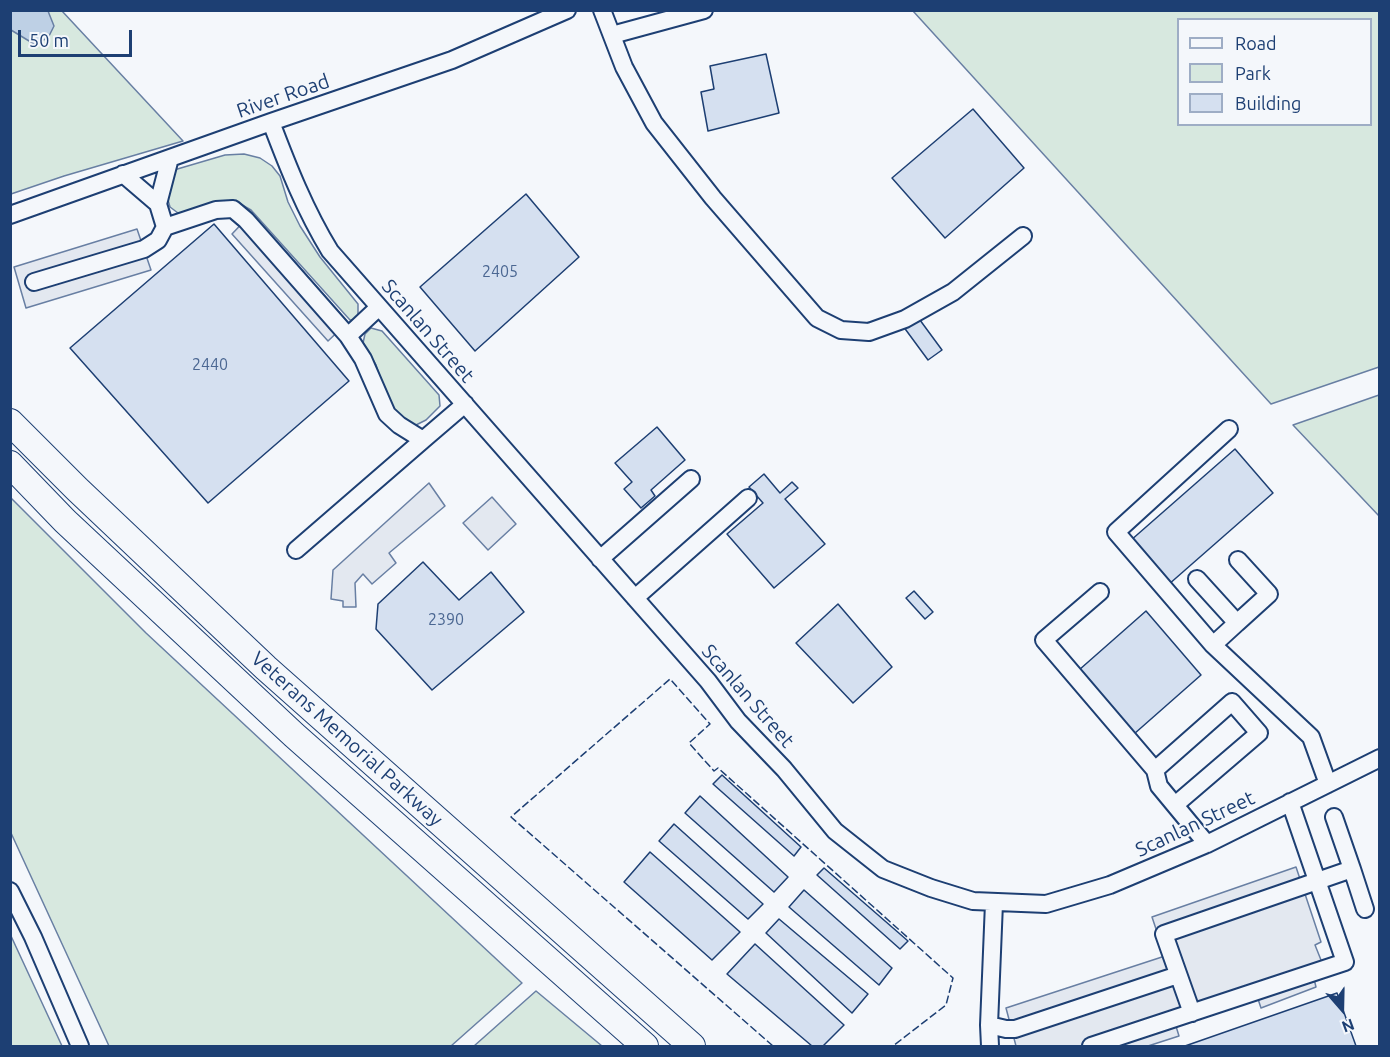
<!DOCTYPE html>
<style>
body{margin:0}
#map{position:relative;width:1390px;height:1057px;overflow:hidden;background:#f4f7fb;font-family:Ubuntu,sans-serif}
canvas{display:block}
.frame{position:absolute;inset:0;border:12px solid #1d3f73;pointer-events:none}
.legend{position:absolute;left:1177px;top:18px;width:195px;height:108px;box-sizing:border-box;background:#f4f7fb;border:2px solid #9eadc5;margin:0;padding:8px 10px;list-style:none;font-size:18px;color:#1d3f73}
.legend li{display:flex;align-items:center;gap:12px;height:30px}
.legend b{width:30px;border:2px solid #9eadc5}
.north{position:absolute;left:1312px;top:979px;width:60px;height:60px;-webkit-text-stroke:4px #f4f7fb;paint-order:stroke;rotate:160deg;font-size:16px;font-weight:700;line-height:24px;text-align:center;color:#1d3f73}
.north::after{content:'';display:block;margin:auto;width:21px;height:27px;background:#1d3f73;clip-path:polygon(50% 0,100% 100%,50% 72%,0 100%)}
.scale{position:absolute;left:18px;top:30px;width:114px;height:27px;box-sizing:border-box;border:3px solid #1d3f73;border-top:0;padding-left:8px;font-size:18px;line-height:21px;white-space:nowrap;color:#1d3f73;-webkit-text-stroke:4px #f4f7fb;paint-order:stroke}
</style>
<div id="map">
<canvas width="1390" height="1057"></canvas>
<div class="frame"></div>
<ul class="legend">
<li><b style="height:8px;background:#f4f7fb"></b>Road</li>
<li><b style="height:16px;background:#d7e8df"></b>Park</li>
<li><b style="height:16px;background:#d5e0f0"></b>Building</li>
</ul>
<div class="north">N</div>
<div class="scale">50 m</div>
</div>
<script>
const context = document.querySelector('canvas').getContext('2d');
context.lineJoin = 'round';
function fill(path, color) { context.fillStyle = color; context.fill(path, 'evenodd'); }
function strokePath(path, color, width, dash) { context.strokeStyle = color; context.lineWidth = width; context.lineCap = dash ? 'butt' : 'round'; context.setLineDash(dash || []); context.stroke(path); }
function write(font, color, halo, rows, align = 'center') {
  context.font = font + ' Ubuntu,sans-serif'; context.lineWidth = 4.5; context.setLineDash([]); context.textBaseline = 'middle'; context.strokeStyle = halo; context.fillStyle = color; for (const [text, x, y, turn = 0] of rows) {
    context.save(); context.translate(x, y); context.rotate((+turn || 0) * Math.PI / 180); context.textAlign = isNaN(turn) ? turn : align; if (halo) context.strokeText(text, 0, 0); context.fillText(text, 0, 0); context.restore();
  }
}
const green = new Path2D(`
 M10 11H62L183 141 64 176 11 194Z
 M913 11H1379V367L1271 404ZM1178 20H1370V124H1178Z
 M244 154 260 158 272 166 280 176 288 202 300 226 320 257 358 304V315L355 320H350L251 210 237 202H218L187 214 178 213 170 207 166 193 174 170 225 155Z
 M371 328 382 331 439 395 440 406 426 420 414 426 392 412 376 365 363 343 365 334Z
 M1379 395H1380L1379 516 1293 425Z
 M10 497 146 633 522 983 451 1046H109L11 833Z
 M11 936 62 1046H11Z
 M536 991 602 1046H474Z`);
fill(green, '#d7e8df');
strokePath(green, '#687fa3', 1.5);
const parking = new Path2D(`
 M252 213 348 322 328 341 232 234Z
 M137 229 151 270 26 308 14 267Z
 M429 483 445 506 389 553 396 563 372 584 363 574 355 583 356 607H343V601L331 599 333 570Z
 M492 497 516 524 488 550 463 523Z
 M1296 867 1321 942 1315 945 1325 970 1313 975 1316 987 1261 1008 1257 996 1175 1023 1179 1036 1148 1046H1016L1006 1008 1165 956 1152 917Z`);
fill(parking, '#e3e8f0');
strokePath(parking, '#687fa3', 1.5);
const water = new Path2D(`
 M11 10 48 11 54 26 48 38 34 44 11 30Z`);
fill(water, '#bed0e5');
strokePath(water, '#687fa3', 1.5);
const building = new Path2D(`
 M766 54 779 113 708 131 701 92 714 89 710 66Z
 M973 109 1024 168 945 238 892 178Z
 M526 194 579 257 475 351 420 287Z
 M214 224 349 381 208 503 70 348Z
 M917 316 942 350 928 360 903 326Z
 M657 427 685 460 651 490 655 496 641 508 624 489 632 482 615 463Z
 M1235 449 1273 493 1168 585 1130 541Z
 M764 474 780 493 792 482 798 488 785 499 825 544 774 588 727 534 763 503 749 487Z
 M423 562 459 600 491 572 524 612 432 690 376 629 378 604Z
 M914 591 933 612 925 619 906 598Z
 M838 604 892 667 853 703 796 643Z
 M1146 611 1201 675 1134 734 1079 670Z
 M722 775 801 847 794 856 713 784Z
 M700 796 788 877 774 892 685 813Z
 M674 824 763 904 748 919 659 841Z
 M650 852 740 932 712 960 624 882Z
 M824 868 908 941 900 949 817 875Z
 M804 890 892 968 879 985 789 907Z
 M779 919 868 994 852 1013 766 933Z
 M755 944 844 1025 823 1046H812L727 974Z
 M1337 993 1356 1046H1185Z`);
fill(building, '#d5e0f0');
strokePath(building, '#1d3f73', 1.5);
const minor = new Path2D(`
 M602 10 624 67 654 123 713 198 817 318 841 330 869 332 905 319 953 292 1023 236
 M612 35 704 10
 M271 122C288 167 305 210 330 251L708 681 738 721 784 769 835 831 883 869 931 888 973 901 1046 904 1110 885 1207 844 1380 758
 M123 174 158 204 170 158
 M10 215 271 122 452 60 567 10
 M165 227 216 210 233 209 246 220 348 336 379 307
 M34 282 144 249 158 240 165 227 158 204
 M348 336 363 359 387 414 399 425 423 440 465 404
 M1229 429 1116 532 1213 645 1311 737 1328 784
 M296 550 423 440
 M600 559 691 479
 M1197 579 1237 623 1213 645
 M1100 592 1044 640 1155 770
 M635 598 748 498
 M1237 623 1269 594 1238 560
 M1175 805 1259 733 1232 702 1155 770 1159 786 1207 844
 M1334 817 1352 869
 M10 891 33 937 80 1046
 M1192 1013 1164 934 1352 869 1365 909
 M989 1025 1006 1029H1015L1178 975
 M990 1046 989 1025 994 903
 M1091 1046 1345 962 1290 802`);
const highway = new Path2D(`
 M10 422 77 489 266 668 692 1046
 M10 464 65 521 294 735 645 1046`);
strokePath(minor, '#1d3f73', 20);
strokePath(highway, '#1d3f73', 28);
strokePath(minor, '#f4f7fb', 16);
strokePath(highway, '#f4f7fb', 26);
strokePath(new Path2D(`
 M773 1046 511 817 670 679 710 724 689 743 714 771 718 768 953 978 946 1005 893 1046`), '#1d3f73', 1.5, [8, 3]);
write('16px', '#4b6792', null, [
 ["2405",500,272],
 ["2440",210,365],
 ["2390",446,620]
]);
write('20px', '#1d3f73', '#f4f7fb', [
 ["River Road",283,96,-19],
 ["Scanlan Street",428,331,49],
 ["Scanlan Street",748,696,49],
 ["Veterans Memorial Parkway",347,739,42],
 ["Scanlan Street",1195,824,-25]
]);
</script>
